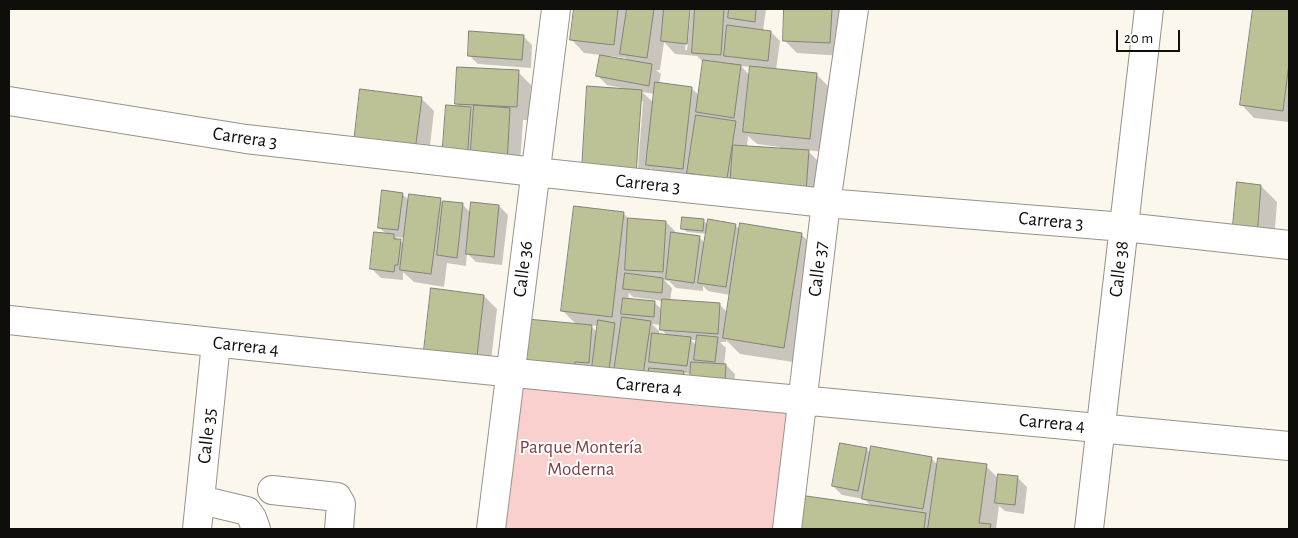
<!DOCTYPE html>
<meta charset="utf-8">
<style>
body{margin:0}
#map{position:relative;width:1298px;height:538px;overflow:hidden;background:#fcf7ed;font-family:"Alegreya Sans",sans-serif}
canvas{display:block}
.frame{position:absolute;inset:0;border:10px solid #0f0e0a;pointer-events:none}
.scale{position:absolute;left:1116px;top:30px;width:64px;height:22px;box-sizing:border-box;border:2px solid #0f0e0a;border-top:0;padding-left:6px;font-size:15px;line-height:18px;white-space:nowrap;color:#0f0e0a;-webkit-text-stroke:4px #fff;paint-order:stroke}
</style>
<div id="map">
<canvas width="1298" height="538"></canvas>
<div class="frame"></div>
<div class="scale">20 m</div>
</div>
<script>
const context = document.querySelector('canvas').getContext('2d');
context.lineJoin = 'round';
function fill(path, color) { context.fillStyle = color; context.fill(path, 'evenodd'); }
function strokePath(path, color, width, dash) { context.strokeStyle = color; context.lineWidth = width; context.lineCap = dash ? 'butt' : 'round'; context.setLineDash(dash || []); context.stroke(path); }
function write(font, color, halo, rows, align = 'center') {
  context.font = font + ' "Alegreya Sans",sans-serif'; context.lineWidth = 4; context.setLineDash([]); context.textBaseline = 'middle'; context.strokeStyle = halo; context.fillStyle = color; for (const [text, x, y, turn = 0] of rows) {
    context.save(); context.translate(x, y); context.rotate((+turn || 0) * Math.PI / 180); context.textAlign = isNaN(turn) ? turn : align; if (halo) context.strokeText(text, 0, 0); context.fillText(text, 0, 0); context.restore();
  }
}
fill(new Path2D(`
 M520 379 791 412 778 529H500Z`), '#fad0cf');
fill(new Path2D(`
 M575 9H689L685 50H687L691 9H766L763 31 771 32 780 41 776 70 817 75 830 88 823 152 807 150 821 164 819 204 660 178 650 168 649 186 596 182 622 88 607 85 598 76 601 55 584 53 571 39ZM664 42 675 54 697 56 704 63 700 96 691 88 659 84 661 74 656 70H660ZM610 56 625 58 629 61 610 58ZM740 66 751 67 750 76 743 68ZM642 92 655 94 654 103ZM640 101H643L637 180H635ZM748 136 757 144 780 147V149L747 147Z
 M785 9H845L843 56 797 53 784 40Z
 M1254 9H1289V122L1254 118 1241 104Z
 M523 36 532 45 531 68 478 64 469 55Z
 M518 72 531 85 529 120H523L519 178 452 167 460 107 456 104Z
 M421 98 434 111 427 172 367 164Z
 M1261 186 1277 202 1273 254 1250 252Z
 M402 194 410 201 440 200 444 204 463 205 471 213 499 206 508 215 502 265 476 262 467 253 466 266 447 263 444 287 414 282 403 272V280L381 278 372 269 386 234 379 227ZM396 237 405 238 404 244 400 241Z
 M624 214 630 220 666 222 675 231 674 234 699 237 705 243 707 234 687 232 682 228 703 220 708 225H735L740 230 801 234 818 251 800 363 740 354 726 340V342H720L726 348 724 365H726L735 374 734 390 537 384 577 325 563 311ZM664 280 669 281 676 288 703 291V286L708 291 730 295 728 313 719 304 670 301 672 288ZM629 293 633 297 663 301 662 310 654 302 628 300ZM652 324 661 325V329L668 336 659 335V331ZM590 325 598 326V333ZM691 340H698L697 346ZM684 373 691 374V380Z
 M432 289 484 296 497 309 489 378Z
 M866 449 871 454 931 458 938 465 986 466 998 478H1018L1027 487 1024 514 1005 511 999 506 996 529H802L807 498 872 507 864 499 842 495 833 486Z`), '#0003');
const building = new Path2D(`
 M574 9H618L614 45 570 40Z
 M627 9H654L647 58 620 54Z
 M664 9H690L687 44 661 41Z
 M695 9H724L721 55 692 53Z
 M729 9H756L755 22 728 18Z
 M784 9H832L830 43 783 41Z
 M1253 9H1289V63L1283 111 1240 105Z
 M727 25 771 31 768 61 724 56Z
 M469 31 524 35 522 60 468 56Z
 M600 55 652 64 649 86 596 76Z
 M703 60 741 65 734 118 696 112Z
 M750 66 817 73 810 139 743 132Z
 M457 67 519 70 517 107 455 104Z
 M655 82 692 87 683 169 646 165Z
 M587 86 642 90 636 174 582 169Z
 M360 89 422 97 414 159 353 151Z
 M446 105 471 107 467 161 442 158Z
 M474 105 510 108 507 165 470 163Z
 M696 115 736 121 727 179 687 173Z
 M733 145 809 150 806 192 730 187Z
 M1237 182 1261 185 1257 238 1232 236Z
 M382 190 403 193 398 230 378 228Z
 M409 194 441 198 431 274 400 270Z
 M443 201 463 203 457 258 437 255Z
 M471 202 499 205 494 257 466 254Z
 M574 206 624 212 612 317 561 311Z
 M682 217 704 219 703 231 681 229Z
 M628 218 666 221 663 272 625 270Z
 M708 219 736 224 726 287 698 283Z
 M740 223 802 233 784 348 723 338Z
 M374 232 394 234V239H401L398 265H395L394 272 370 269Z
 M671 232 700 236 694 283 666 279Z
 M625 273 663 278 662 293 623 289Z
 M431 288 484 295 476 365 423 359Z
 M623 298 655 301 654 317 621 314Z
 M662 299 720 303 718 334 660 330Z
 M622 317 651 321 643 375 614 371Z
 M527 319 592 325 589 363 575 362 574 376 523 372Z
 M598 320 615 323 608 378 591 376Z
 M652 333 691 337 687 366 649 362Z
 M697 335 718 337 715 362 694 360Z
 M691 362 726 364 725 382 690 380Z
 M649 368 684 371 682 386 648 382Z
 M840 443 867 448 858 491 832 486Z
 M871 446 932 457 923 509 862 499Z
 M938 458 987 464 979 523 991 524 990 529H928Z
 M998 474 1018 476 1015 505 995 503Z
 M806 496 926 513 924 529H801Z`);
fill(building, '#bcc295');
strokePath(building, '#818279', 1);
const minor = new Path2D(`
 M9 101 246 139 535 172 826 203 1124 227 1289 245
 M9 320C272 349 536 376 800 400 963 416 1126 430 1289 446
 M272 490 337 497 341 504 339 529
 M201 500 247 511 252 518 256 529
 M197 529 216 343
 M491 529 556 9
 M787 529 826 203 854 9
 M1089 529 1149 9`);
strokePath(minor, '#979289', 30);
strokePath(minor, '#fff', 28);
write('19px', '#0f0e0a', '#fff', [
 ["Carrera 3",245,138,8],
 ["Carrera 3",648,184,6],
 ["Carrera 3",1051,221,5],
 ["Calle 36",523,269,-83],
 ["Calle 37",818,269,-83],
 ["Calle 38",1119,269,-83],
 ["Carrera 4",246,346,6],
 ["Carrera 4",649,386,5],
 ["Carrera 4",1052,423,5],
 ["Calle 35",207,436,-84]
]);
write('19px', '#813f40', '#fff', [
 ["Parque Montería",581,447],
 ["Moderna",581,469]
]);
</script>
